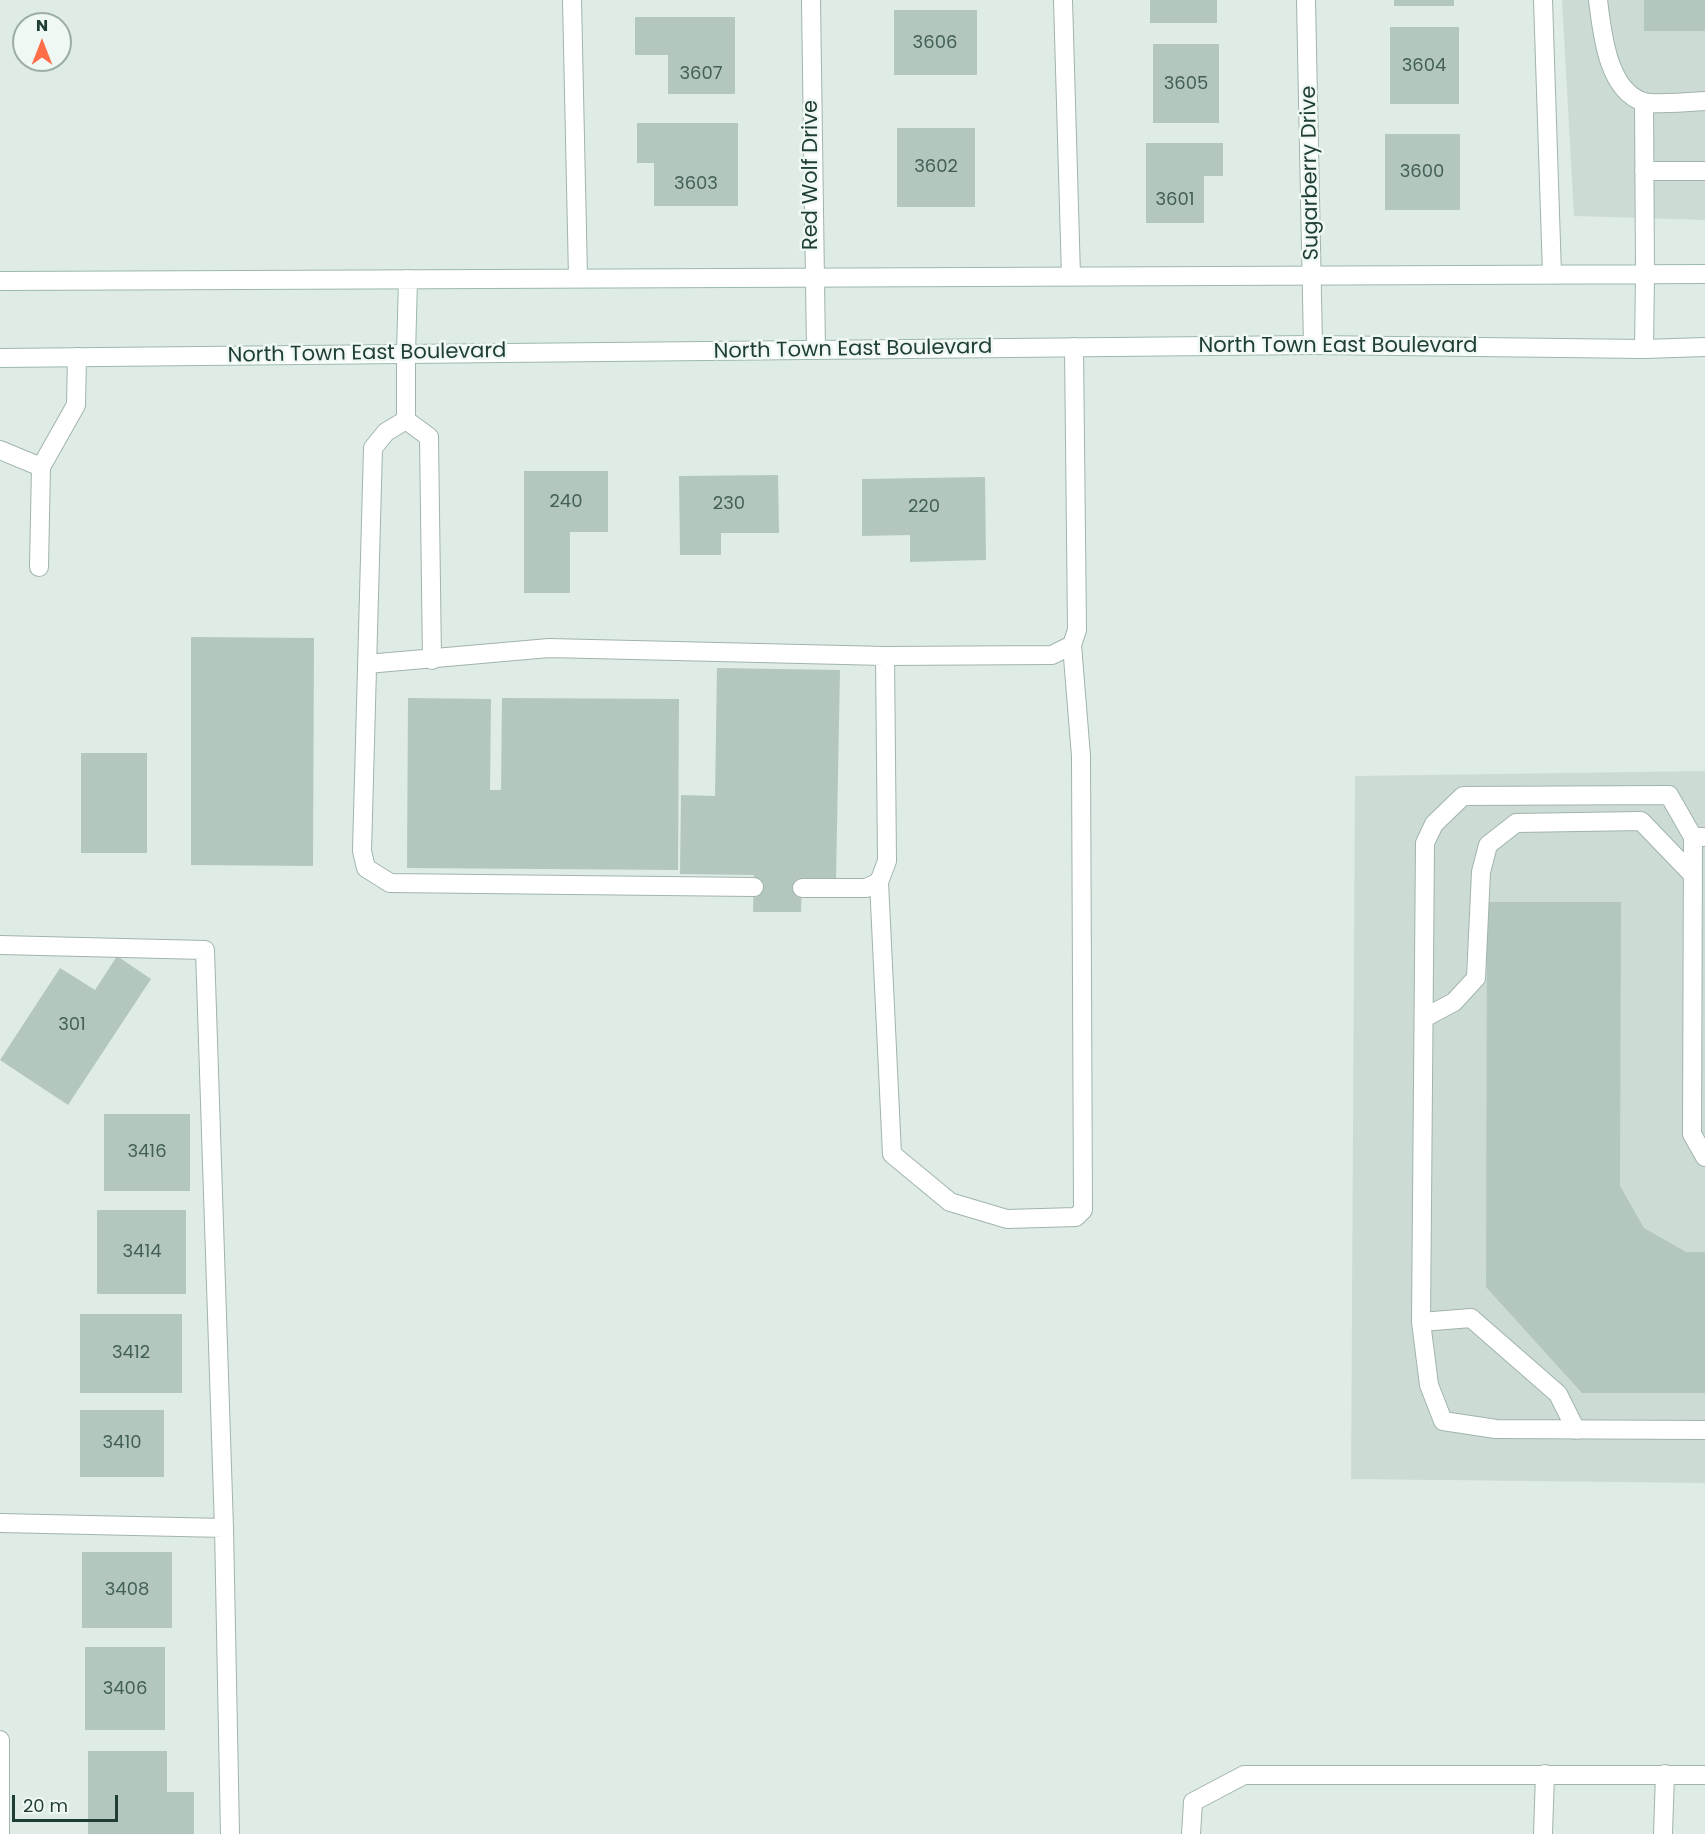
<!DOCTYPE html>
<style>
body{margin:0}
#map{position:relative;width:1705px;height:1834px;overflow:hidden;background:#deece5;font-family:Poppins,sans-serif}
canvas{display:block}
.north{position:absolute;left:12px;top:12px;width:60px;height:60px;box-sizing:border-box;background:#eff8f3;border:2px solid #9bada6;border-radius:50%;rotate:0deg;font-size:16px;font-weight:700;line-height:24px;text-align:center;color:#1e3d33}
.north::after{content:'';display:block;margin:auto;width:21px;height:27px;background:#ff6e49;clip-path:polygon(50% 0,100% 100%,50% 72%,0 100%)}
.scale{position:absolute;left:12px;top:1795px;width:106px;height:27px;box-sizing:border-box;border:3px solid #1e3d33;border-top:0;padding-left:8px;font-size:18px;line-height:21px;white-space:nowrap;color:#1e3d33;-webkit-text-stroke:4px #eff8f3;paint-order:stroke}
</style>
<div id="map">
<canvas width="1705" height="1834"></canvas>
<div class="north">N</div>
<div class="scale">20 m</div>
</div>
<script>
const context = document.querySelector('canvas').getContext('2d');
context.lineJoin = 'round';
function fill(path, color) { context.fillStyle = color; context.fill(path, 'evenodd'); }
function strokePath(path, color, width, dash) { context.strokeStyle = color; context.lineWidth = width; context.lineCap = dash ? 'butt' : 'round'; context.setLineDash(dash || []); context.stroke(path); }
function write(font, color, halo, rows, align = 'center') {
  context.font = font + ' Poppins,sans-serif'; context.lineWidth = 5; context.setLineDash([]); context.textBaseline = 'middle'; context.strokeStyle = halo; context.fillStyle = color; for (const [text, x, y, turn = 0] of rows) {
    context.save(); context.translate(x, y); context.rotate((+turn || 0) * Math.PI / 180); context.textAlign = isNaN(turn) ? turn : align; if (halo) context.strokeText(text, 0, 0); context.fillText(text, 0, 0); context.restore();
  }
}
fill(new Path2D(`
 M1562 0H1705V220L1574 216Z
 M1705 771V1483L1351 1479 1355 776Z`), '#ccdcd4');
fill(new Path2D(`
 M1150 0H1217V23H1150Z
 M1394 0H1454V6H1394Z
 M1644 0H1705V31H1644Z
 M894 10H977V75H894Z
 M635 17H735V94H668V55H635Z
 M1390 27H1459V104H1390Z
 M1153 44H1219V123H1153Z
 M637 123H738V206H654V163H637Z
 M897 128H975V207H897Z
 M1385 134H1460V210H1385Z
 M1146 143H1223V176H1204V223H1146Z
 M524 471H608V532H570V593H524Z
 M778 475 779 533H721V555H680L679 476Z
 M985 477 986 560 910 562V535L862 536V479Z
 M191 637 314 638 313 866 191 865Z
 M717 668 840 670 836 879 802 878 801 912H753L754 875 680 874 681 795 715 796Z
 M408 698 491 699 490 790H501L502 698 679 699 678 870 407 868Z
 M81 753H147V853H81Z
 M1487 902H1621L1620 1186 1644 1228 1686 1252H1705V1393H1582L1486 1287Z
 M117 956 151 979 68 1105 0 1060 60 968 95 990Z
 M104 1114H190V1191H104Z
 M97 1210H186V1294H97Z
 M80 1314H182V1393H80Z
 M80 1410H164V1477H80Z
 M82 1552H172V1628H82Z
 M85 1647H165V1730H85Z
 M88 1751H167V1792H194V1834H88Z`), '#b3c7be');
const lane = new Path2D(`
 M572 0 578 277
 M1063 0 1071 276
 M1543 0 1552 274
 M1598 0C1602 31 1607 91 1644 102 1655 105 1691 102 1705 101
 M1644 102 1645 274
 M1644 171H1705
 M406 354V420L386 432 373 448 362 851 366 868 390 883 754 887
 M406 420 429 437 432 660
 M0 450 41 467 39 567
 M41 467 76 405 77 357
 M367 664 549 648 885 656
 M1693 837 1669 795 1463 796 1434 824 1425 843 1421 1322 1429 1385 1443 1421 1496 1429 1705 1430
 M1703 837H1693L1692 1134 1705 1157
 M879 882 892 1154 950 1202 1007 1219 1076 1217 1083 1210 1081 756 1072 645
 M802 888H866L879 882 887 861 885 656 1052 655 1072 645 1077 630 1074 347
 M0 945 205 950 224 1528 230 1834
 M1424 1018 1454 1002 1476 978 1481 872 1488 845 1516 823 1641 821 1693 875
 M1421 1322 1471 1318 1558 1394 1576 1430
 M0 1523 224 1528
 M1191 1834 1193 1802 1244 1775H1705
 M1543 1834 1545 1774
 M1663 1834 1665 1774`);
const street = new Path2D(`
 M811 0 816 350
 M1306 0 1313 345
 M0 1740V1834`);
const secondary = new Path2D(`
 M0 281 1705 274
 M1644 349 1645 274
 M406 354 408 279
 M0 358 1313 345 1644 349 1705 347`);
strokePath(lane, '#a1b4ac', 20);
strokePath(street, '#a1b4ac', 20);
strokePath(secondary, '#9cb8ad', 20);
strokePath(lane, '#fff', 18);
strokePath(street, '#fff', 18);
strokePath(secondary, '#fff', 18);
write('18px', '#436056', null, [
 ["3606",935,43],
 ["3604",1424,66],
 ["3607",701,74],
 ["3605",1186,84],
 ["3602",936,167],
 ["3600",1422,172],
 ["3603",696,184],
 ["3601",1175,200],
 ["240",566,502],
 ["230",729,504],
 ["220",924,507],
 ["301",72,1025],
 ["3416",147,1152],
 ["3414",142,1252],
 ["3412",131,1353],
 ["3410",122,1443],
 ["3408",127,1590],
 ["3406",125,1689]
]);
write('21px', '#1e3d33', '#eff8f3', [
 ["Sugarberry Drive",1311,173,-91],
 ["Red Wolf Drive",812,175,-90],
 ["North Town East Boulevard",1338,347],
 ["North Town East Boulevard",853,350,-1],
 ["North Town East Boulevard",367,354,-1]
]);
</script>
